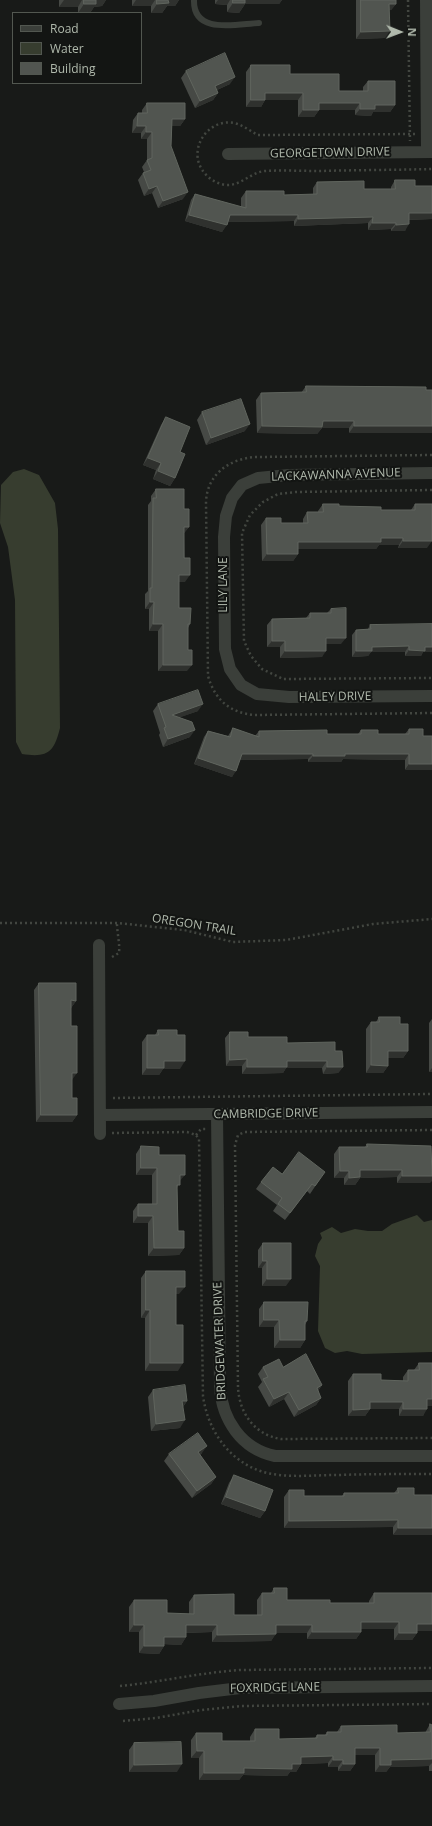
<!DOCTYPE html>
<style>
body{margin:0}
#map{position:relative;width:432px;height:1826px;overflow:hidden;background:#181a18;font-family:"Open Sans",sans-serif}
canvas{display:block}
.legend{position:absolute;left:12px;top:12px;width:130px;height:72px;box-sizing:border-box;background:#131513;border:1px solid #525750;margin:0;padding:5px 7px;list-style:none;font-size:12px;color:#b0b9ac}
.legend li{display:flex;align-items:center;gap:8px;height:20px}
.legend b{width:20px;border:1px solid #525750}
.north{position:absolute;left:380px;top:12px;width:40px;height:40px;-webkit-text-stroke:3px #131513;paint-order:stroke;rotate:91deg;font-size:11px;font-weight:700;line-height:16px;text-align:center;color:#b0b9ac}
.north::after{content:'';display:block;margin:auto;width:14px;height:18px;background:#b0b9ac;clip-path:polygon(50% 0,100% 100%,50% 72%,0 100%)}
</style>
<div id="map">
<canvas width="432" height="1826"></canvas>
<ul class="legend">
<li><b style="height:5px;background:#3b3f3a"></b>Road</li>
<li><b style="height:11px;background:#373d2f"></b>Water</li>
<li><b style="height:11px;background:#515550"></b>Building</li>
</ul>
<div class="north">N</div>
</div>
<script>
const context = document.querySelector('canvas').getContext('2d');
context.lineJoin = 'round';
function fill(path, color) { context.fillStyle = color; context.fill(path, 'evenodd'); }
function strokePath(path, color, width, dash) { context.strokeStyle = color; context.lineWidth = width; context.lineCap = dash ? 'butt' : 'round'; context.setLineDash(dash || []); context.stroke(path); }
function write(font, color, halo, rows, align = 'center') {
  context.font = font + ' "Open Sans",sans-serif'; context.lineWidth = 4; context.setLineDash([]); context.textBaseline = 'middle'; context.strokeStyle = halo; context.fillStyle = color; for (const [text, x, y, turn = 0] of rows) {
    context.save(); context.translate(x, y); context.rotate((+turn || 0) * Math.PI / 180); context.textAlign = isNaN(turn) ? turn : align; if (halo) context.strokeText(text, 0, 0); context.fillText(text, 0, 0); context.restore();
  }
}
fill(new Path2D(`
 M24 469 39 475 55 503 58 529 60 728C54 752 48 758 22 754L16 742 15 600 8 547 0 523 1 485 13 472Z
 M417 1215 424 1222 432 1220V1352L362 1354 347 1351 335 1353 325 1348 318 1331 320 1266 315 1256 318 1244 322 1238 320 1233 332 1227 341 1233 355 1229 368 1231H382L392 1224Z`), '#373d2f');
strokePath(new Path2D(`
 M408 0 410 141
 M415 134 262 135H258C250 131 243 125 234 123 213 119 194 139 198 160 201 173 212 183 226 185 241 186 251 172 265 171 283 170 302 171 320 171 357 170 395 170 432 169
 M432 455 257 457C230 458 207 474 206 502L208 676C215 700 230 713 255 715L432 713
 M432 490 296 492 278 494 263 502 250 515 242 533 244 641 251 656 262 669 283 679 432 678
 M0 923H117L184 930 233 942 286 940 373 924 432 919
 M112 957 119 953C120 943 117 933 117 923
 M113 1098 432 1094
 M432 1130 245 1132 238 1135 235 1145 238 1387C239 1412 254 1435 281 1439L432 1438
 M112 1133 187 1132 196 1135 199 1139 203 1396C208 1432 231 1464 267 1473 290 1478 315 1475 337 1475 369 1474 400 1474 432 1474
 M196 1135 201 1129H206
 M120 1686C160 1682 199 1673 239 1670L432 1668
 M123 1721 156 1718 201 1710 241 1706 432 1704`), '#424640', 2.5, [2, 3]);
strokePath(new Path2D(`
 M194 0C193 35 236 24 259 23`), '#3b3f3a', 6);
strokePath(new Path2D(`
 M426 0 427 152
 M228 154 432 152
 M432 473 289 475 258 478 242 485 232 498 226 516 224 537 225 649 230 669 241 685 257 694 289 697 432 696
 M99 945 100 1134
 M217 1114 220 1387C222 1419 241 1449 275 1456H432
 M100 1115 432 1112
 M119 1704 154 1701 199 1693 240 1688 432 1686`), '#3b3f3a', 12);
fill(new Path2D(`
 M59 0H106L102 6 94 7 90 13H78V7H59Z
 M132 0H179L175 6H167L162 13H151V6H132Z
 M215 0H282L279 4H245L239 13 227 12V5L215 4Z
 M356 0H396V4L391 10H389L385 38 356 39Z
 M251 65 290 74 339 91H363V87L368 81 395 105 390 112H373L371 116 355 115V110H319L314 117H298V100H265L261 107H246V72Z
 M186 71 230 84 217 90 218 93 213 100 195 108 181 78Z
 M147 103 185 119 180 126H172L171 146 183 199 158 208 152 193 144 196 138 180 143 173 144 172 142 167 147 160V139H141V133H132L133 120 138 113H142V110Z
 M395 180 415 186H432V219L409 220 405 231H391V229L368 230V223L294 226V221L228 222 222 232 185 221 191 200 195 194 241 207V198L246 191 284 195 313 194V188L317 182 364 189H391V187Z
 M306 386 426 387 349 433V428H322L317 434 257 433 256 400 261 393H301Z
 M202 412 245 431 206 445 197 420Z
 M166 417 175 478 170 486 153 479 156 470 143 465 161 425Z
 M156 489 184 509 189 527 184 533 185 582H179V608L190 624 188 628 187 671H158V631H149V609H145V594L148 591V505L151 501V496Z
 M323 504 339 506 381 510H411L415 504 427 548H398L399 545H379L376 549H298V554L293 561H262L261 525 266 518 281 523H303V519L307 512H318V511Z
 M331 609 341 644H326L322 657 280 658V647H267V625L272 619 306 618 310 613H327Z
 M432 624V652H423L421 656H405V652H371L368 656 352 657V635L356 630 368 629 370 625Z
 M158 704 198 711 180 717 190 737 163 747 159 735 160 733 153 711Z
 M233 728 255 736 259 731 327 734H358L361 730 378 734H405L409 729 423 736H432L405 770V760L343 759 341 762H308V759L240 760 232 777 194 764 204 737 208 731 228 736Z
 M39 983 76 1001 71 1008 72 1098 77 1115 72 1122H36L34 990Z
 M379 1017 400 1024 408 1051 403 1058H388V1066L383 1073H366V1029L371 1022H376Z
 M432 1019V1072H429V1023Z
 M158 1030 177 1035 180 1069H163L159 1075H142V1042L147 1035H155Z
 M230 1032 248 1037 287 1043 335 1051 343 1067 338 1073 323 1074 322 1068H286L283 1073 242 1074V1066H226L225 1038Z
 M367 1144 430 1183H397V1177L360 1178 355 1185H344V1178H334V1154L339 1147H365Z
 M141 1146 159 1155 180 1181 177 1188 178 1231 184 1248 179 1255 148 1256V1223H133V1211L138 1204H152V1175H136V1154Z
 M282 1174 320 1179 310 1194 307 1191 285 1220 273 1211 277 1205 256 1189 261 1182Z
 M263 1243 286 1286H262V1268H258V1250Z
 M146 1271 179 1294H176V1325L178 1371H145V1318H141V1278Z
 M264 1302 307 1321 305 1325V1340L300 1348H274V1327H259V1309Z
 M419 1363H432V1406H427L423 1416H399V1409H370L365 1416H348V1381L353 1374 381 1380 403 1381V1377L408 1370H414Z
 M263 1367H283L322 1385 318 1391 321 1398 316 1405 294 1417 284 1399 269 1407 258 1387 262 1382 258 1374Z
 M153 1390 187 1401 183 1407 180 1428 151 1431 148 1397Z
 M202 1453 200 1455 216 1477 211 1484 192 1498 164 1461 169 1454Z
 M234 1475 265 1511 260 1518 221 1504 229 1483Z
 M398 1488 414 1495H432L393 1535V1527L284 1528V1497L289 1490 304 1496H342L344 1493H394Z
 M274 1588 287 1600 330 1603H369V1601L374 1593 432 1631H417V1633L412 1640H394V1629H361V1632L356 1639H307V1633H276L271 1641 212 1642V1632L186 1633V1637L181 1645 164 1644V1646L159 1654 139 1653V1632H129V1607L134 1600 167 1613 189 1614V1602L194 1595 234 1615H257V1600L262 1593H271Z
 M430 1724 432 1725V1771H429V1766L390 1767 386 1772H375V1755H355V1764L350 1771H338V1767H328V1763L301 1764 296 1772H290L287 1776 243 1775 239 1780H199V1758H191V1740L196 1733 222 1741H250V1737L255 1729 279 1739 315 1738 317 1735H325L327 1732H337L341 1726 397 1733H425Z
 M134 1743 177 1772H129V1750Z`), '#464945');
fill(new Path2D(`
 M64 0H82L78 7H59Z
 M94 0H106L102 6 94 7 90 13H78L84 4Z
 M136 0H155L151 6H132Z
 M166 0H179L175 6H167L162 13H151L157 4Z
 M218 0H230L227 5 215 4Z
 M241 0H282L279 4H245L239 13 227 12 233 3Z
 M389 4H396L391 10 384 11Z
 M390 31 385 38 356 39 361 32Z
 M235 77 230 84 210 93 215 86Z
 M218 93 213 100 195 108 200 101Z
 M265 93H303L298 100H261Z
 M251 100H265L261 107H246Z
 M319 103H360L355 110H314Z
 M375 105H395L390 112H373L371 116 355 115 360 109Z
 M303 110H319L314 117H298Z
 M172 119H185L180 126H167Z
 M137 126H146L141 133H132Z
 M146 132H152L147 139H141Z
 M157 186 152 193 144 196 149 189Z
 M188 192 183 199 158 208 163 201Z
 M409 213H432V219L405 220Z
 M189 215 227 225 222 232 185 221Z
 M230 215H298L294 221 225 222Z
 M373 217 368 223 294 226 298 219Z
 M372 223H396L391 229 368 230Z
 M409 224 405 231H391L396 225Z
 M323 421H354L349 428H322L317 434 257 433 262 426Z
 M250 424 245 431 206 445 211 438Z
 M354 426H432V433H349Z
 M148 458 161 463 156 470 143 465Z
 M158 471 175 478 170 486 153 479Z
 M184 527H189L184 533Z
 M381 538H403L399 545H379L376 549H293L298 542Z
 M403 541H432L427 548H398Z
 M267 554H298L293 561H262Z
 M179 575H190L185 582H174Z
 M150 602H154L149 609H145Z
 M153 624H163L158 631H149Z
 M326 638H346L341 644H322Z
 M272 641H285L280 647H267Z
 M409 646 405 652H371L368 656 352 657 356 651 372 647Z
 M425 647H432V652H423L421 656H405L409 650Z
 M285 651H326L322 657 280 658Z
 M163 665H192L187 671H158Z
 M203 704 198 711 167 722 172 715Z
 M195 730 190 737 163 747 168 739Z
 M242 754H313L308 759 238 760Z
 M345 754H409L405 760 343 759 341 762H308L313 756Z
 M198 758 236 771 232 777 194 764Z
 M409 764H432V770H405Z
 M71 1000 76 1001 71 1008Z
 M388 1051H408L403 1058H383Z
 M247 1059 242 1066H226L230 1060Z
 M164 1061H185L180 1069H163L159 1075H142L147 1068Z
 M287 1061H327L322 1068H286L283 1073 242 1074 247 1067Z
 M371 1065 388 1066 383 1073H366Z
 M327 1067H343L338 1073 323 1074Z
 M432 1068V1072H429Z
 M72 1073H77L72 1080Z
 M41 1115H77L72 1122H36Z
 M141 1168H157L152 1175H136Z
 M360 1170H402L397 1177 360 1178 355 1185H344L349 1178Z
 M340 1171H349L344 1178H334Z
 M180 1175H185L179 1182Z
 M402 1176H432V1181L430 1183H397Z
 M138 1216H153L148 1223H133Z
 M154 1248H184L179 1255 148 1256Z
 M263 1261H267L262 1268H258Z
 M267 1279H291L286 1286H262Z
 M176 1287H185L179 1294H171Z
 M146 1310H150L145 1318H141Z
 M264 1320H279L274 1327H259Z
 M280 1340H305L300 1348H274Z
 M150 1363H183L178 1371H145Z
 M322 1385 317 1392V1388Z
 M289 1392 284 1399 269 1407 274 1399Z
 M321 1398 316 1405 294 1417 299 1410Z
 M427 1399H432V1406H423Z
 M182 1401H187L182 1408Z
 M370 1402H403L399 1409H365Z
 M370 1409 365 1416H348L353 1410Z
 M403 1409H427L423 1416H399Z
 M185 1420 180 1428 151 1431 156 1424Z
 M207 1446 202 1453 193 1460 198 1452Z
 M216 1477 211 1484 192 1498 197 1491Z
 M226 1497 265 1511 260 1518 221 1504Z
 M398 1520 393 1527 284 1528 289 1521Z
 M398 1528H432V1535H393Z
 M361 1622H399L394 1629H356Z
 M417 1624H432V1631H412Z
 M134 1625H144L139 1632H129Z
 M186 1625H217L212 1632 181 1633Z
 M276 1625H312L307 1633H271Z
 M312 1632H361L356 1639H307Z
 M399 1633H417L412 1640H394Z
 M276 1634 271 1641 212 1642 217 1635Z
 M164 1637H186L181 1645 159 1644Z
 M144 1646H164L159 1654 139 1653Z
 M355 1748H380L375 1755H350Z
 M197 1751H204L199 1758H191Z
 M333 1756 328 1763 296 1764 301 1757Z
 M432 1759V1763L429 1766 390 1767 386 1772H375L380 1765 391 1760Z
 M333 1760H343L338 1767H328Z
 M182 1764 177 1772H129L134 1765Z
 M292 1764H301L296 1772H290L287 1776 243 1775 239 1780H199L204 1773 244 1768Z
 M343 1764H355L350 1771H338Z`), '#2f312e');
const building = new Path2D(`
 M84 0H96V4H84Z
 M157 0H168L169 3 157 4Z
 M233 0H245V3H233Z
 M361 0H396V4H389L390 31 361 32Z
 M225 53 235 77 215 86 218 93 200 101 186 71Z
 M251 65H290V74H339V91H368V81H395V105H375V109H360V103H319V110H303V93H265V100H251Z
 M147 103H185V119H172L171 146 188 192 163 201 157 186 149 189 143 173 151 170 147 160 152 158V132H146V126H137L138 113H147Z
 M395 180H415V186H432V213H409V224L396 225V223H372L373 217 298 219V215H230L227 225 189 215 195 194 246 208V191H284V195L317 194V182L364 181V189H395Z
 M306 386 426 387V390H432V426H354V421H323L322 427 262 426 261 393 306 392Z
 M241 399 250 424 211 438 202 412Z
 M166 417 190 427 180 452 185 454 175 478 158 471 161 463 148 458Z
 M156 489H184V509H189V527H184V558H190V575H179V608H191L190 624H188V650H192V665H163V624H153L154 602H150V588H152L153 498H156Z
 M323 504H339V506L381 507V510H415V504H432V541H403V538H381V542H298V554H267L266 518H281V523H308L307 512H323Z
 M346 608V638H326V651H285V641H272V619L310 618V613H331V609Z
 M432 624V647H425V651L409 650V646L372 647V651H356V630L371 629 370 625Z
 M198 690 203 704 172 715 192 722 195 730 168 739 164 728 166 727 158 704Z
 M233 728 259 737V731L327 730V734H361V730H378V734H409V729H423V736H432V764H409V754H345V756H313V754H242L236 771 198 758 208 731 230 737Z
 M39 983H76V1001L71 1000V1026H77V1073H72V1098H77V1115H41Z
 M379 1017H400V1024H408V1051H388V1066L371 1065V1022H379Z
 M158 1030H177V1035H185V1061H164V1068H147V1035H158Z
 M230 1032H248V1037H287V1043L335 1042V1051H342L343 1067H327V1061H287V1067H247V1059L230 1060Z
 M367 1144 431 1146 432 1176H402V1170H360V1177L349 1178V1171H340L339 1147H367Z
 M141 1146 159 1147V1155H185V1175H180V1185H177L178 1231H184V1248H154L153 1216H138V1204H157V1168H141Z
 M299 1152 325 1172 315 1186 312 1184 290 1213 278 1204 282 1198 261 1182 273 1167 282 1174Z
 M263 1243H291V1279H267V1261H263Z
 M146 1271H185V1287H176V1325H183V1363H150V1310H146Z
 M264 1302H308L307 1321H305V1340H280L279 1320H264Z
 M306 1354 322 1385 317 1388 321 1398 299 1410 289 1392 274 1399 263 1379 268 1377 263 1367 279 1359 283 1367Z
 M419 1363H432V1399H427V1409H403V1402H370V1409L353 1410V1374H381V1380L408 1381V1370H419Z
 M185 1385 187 1401H182L185 1420 156 1424 153 1390Z
 M198 1433 207 1446 198 1452 216 1477 197 1491 169 1454Z
 M234 1475 273 1490 265 1511 226 1497Z
 M398 1488H414V1495H432V1528H398V1520L289 1521V1490H304V1496H344V1493H398Z
 M274 1588H287V1600H330V1603H374V1593H432V1624H417V1633H399V1622H361V1632H312V1625H276V1634L217 1635V1625H186V1637H164V1646H144V1625H134V1600H167V1613L194 1614V1595L234 1594V1615H262V1593H274Z
 M430 1724 432 1725V1759L391 1760V1765H380V1748H355V1764H343V1760H333V1756L301 1757V1764H292V1769L244 1768V1773H204V1751H197L196 1733H222V1741H255V1729H279V1739L317 1738V1735H327V1732H341V1726L397 1725V1733L430 1732Z
 M181 1742 182 1764 134 1765V1743Z`);
fill(building, '#515550');
strokePath(building, '#60655e', 1);
write('12px', '#b0b9ac', '#131513', [
 ["GEORGETOWN DRIVE",330,153,-1],
 ["LACKAWANNA AVENUE",336,475,-2],
 ["LILY LANE",224,585,-90],
 ["HALEY DRIVE",335,697,-1],
 ["OREGON TRAIL",194,925,9],
 ["CAMBRIDGE DRIVE",266,1114,-1],
 ["BRIDGEWATER DRIVE",220,1341,-92],
 ["FOXRIDGE LANE",275,1688,-1]
]);
</script>
